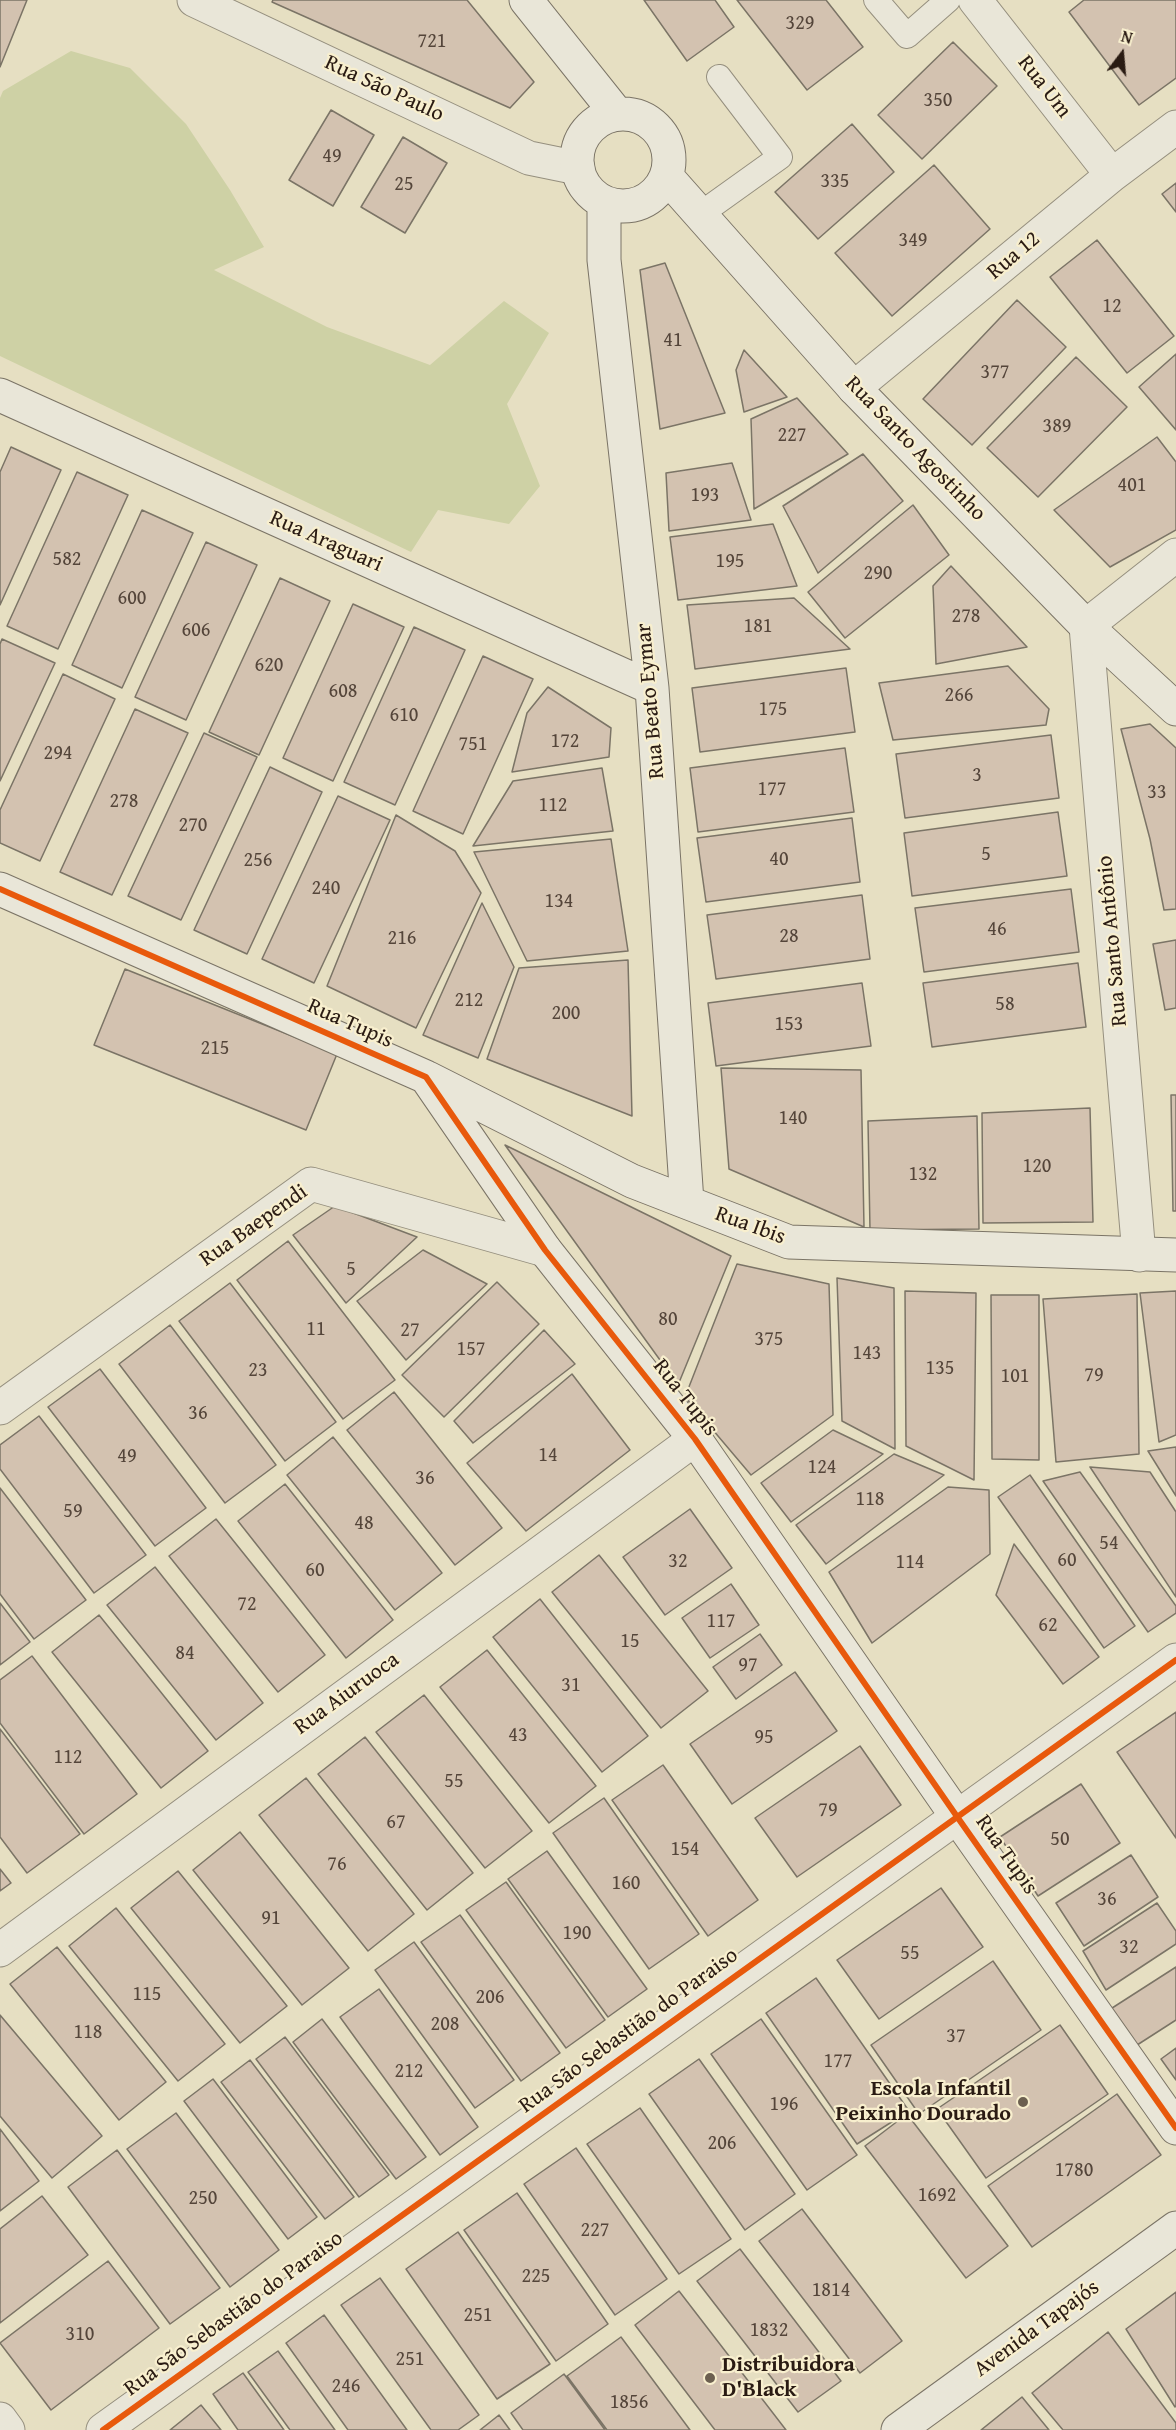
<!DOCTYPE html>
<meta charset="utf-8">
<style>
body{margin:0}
#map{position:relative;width:1176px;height:2430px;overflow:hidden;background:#e6dfc2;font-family:"Gentium Book Plus",serif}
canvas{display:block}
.north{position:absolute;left:1092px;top:24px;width:60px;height:60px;-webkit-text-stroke:4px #f8efce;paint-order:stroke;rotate:16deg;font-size:16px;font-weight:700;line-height:24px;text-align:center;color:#2a1b13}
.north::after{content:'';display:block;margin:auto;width:21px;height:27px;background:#2a1b13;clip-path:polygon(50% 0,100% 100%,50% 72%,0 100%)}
</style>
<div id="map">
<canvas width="1176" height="2430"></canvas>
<div class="north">N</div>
</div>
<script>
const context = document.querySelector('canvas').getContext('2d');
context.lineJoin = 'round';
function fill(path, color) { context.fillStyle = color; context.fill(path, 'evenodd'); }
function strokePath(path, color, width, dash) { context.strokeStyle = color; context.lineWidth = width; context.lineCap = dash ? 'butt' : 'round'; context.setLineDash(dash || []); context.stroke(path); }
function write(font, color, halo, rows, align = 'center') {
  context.font = font + ' "Gentium Book Plus",serif'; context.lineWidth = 4.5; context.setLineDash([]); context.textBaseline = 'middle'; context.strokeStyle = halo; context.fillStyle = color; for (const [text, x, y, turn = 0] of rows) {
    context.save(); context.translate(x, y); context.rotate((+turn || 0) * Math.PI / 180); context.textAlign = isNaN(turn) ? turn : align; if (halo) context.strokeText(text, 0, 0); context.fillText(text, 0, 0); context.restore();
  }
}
fill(new Path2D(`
 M71 51 130 68 186 124 230 190 264 247 214 270 327 327 430 365 504 301 549 333 507 404 540 486 509 524 438 510 411 552 0 356V98L3 91Z`), '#ced1a5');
const building = new Path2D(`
 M0 0H27L0 67Z
 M273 0H467L534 82 510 108 272 2Z
 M644 0H715L734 27 687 61Z
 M737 0H826L863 47 807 90Z
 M1084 0H1176V78L1139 105 1069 12Z
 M953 42 997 86 922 159 878 115Z
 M331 110 374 135 333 206 289 180Z
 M852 124 894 172 818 239 775 192Z
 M403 137 447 163 405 233 361 207Z
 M934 165 990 229 892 316 835 253Z
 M1176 183V212L1162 194Z
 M1097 240 1174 336 1127 373 1050 277Z
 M665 263 725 413 660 429 640 270Z
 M1017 300 1066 347 972 445 923 399Z
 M744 350 787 397 744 412 736 370Z
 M1176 354V430L1139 387Z
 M1076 357 1127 407 1038 497 987 448Z
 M797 398 848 454 754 509 751 419Z
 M1157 437 1176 462V530L1110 567 1054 510Z
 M11 447 61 470 0 605V472Z
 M863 454 903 501 818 573 783 506Z
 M732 463 751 520 669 531 666 473Z
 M77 472 128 495 58 649 7 626Z
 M913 505 949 555 845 638 808 592Z
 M142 510 193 533 122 688 72 665Z
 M773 524 797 586 678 600 670 537Z
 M206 542 257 565 186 720 135 697Z
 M951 566 1027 647 936 664 933 586Z
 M280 578 330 601 259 755 209 732Z
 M794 598 850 649 695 669 687 605Z
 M353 604 404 627 333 781 283 758Z
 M414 627 465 650 395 805 344 782Z
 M2 639 55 663 0 781V644Z
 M483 656 533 679 463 834 413 811Z
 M1008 666 1049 709 1046 725 893 740 879 683Z
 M846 668 855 732 700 752 692 688Z
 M63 674 115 699 40 861 0 843V810Z
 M548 687 611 728 609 757 512 772 527 713Z
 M135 709 188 733 112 895 60 872Z
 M1150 724 1176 748V909L1164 910 1150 839 1121 729Z
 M204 733 257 757 181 920 128 896Z
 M1051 735 1059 798 905 818 896 754Z
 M845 748 854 812 698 832 690 768Z
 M270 767 322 792 247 954 194 930Z
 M602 768 613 831 473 846 513 781Z
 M338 796 390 820 314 983 262 959Z
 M1058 812 1067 876 912 896 904 833Z
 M396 815 455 851 481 893 416 1028 327 986Z
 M852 818 860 882 706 902 697 838Z
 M611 839 628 951 527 961 474 852Z
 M1071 889 1079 952 924 972 915 908Z
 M862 895 870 959 716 979 707 915Z
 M482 903 514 967 478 1058 423 1035Z
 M1176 940V1008L1165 1010 1153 944Z
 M628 960 632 1116 487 1059 519 968Z
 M1078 963 1086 1027 932 1047 923 983Z
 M125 969 337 1054 306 1130 94 1045Z
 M862 983 871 1046 716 1066 708 1003Z
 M721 1068 861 1070 864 1227 729 1169Z
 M1171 1095H1176V1211H1173Z
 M1090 1108 1093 1222 983 1223 982 1113Z
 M977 1116 979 1229 870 1230 868 1121Z
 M505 1145 731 1256 678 1385Z
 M335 1206 417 1237 346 1303 293 1235Z
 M288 1241 395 1380 343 1419 237 1280Z
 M423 1250 487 1284 406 1360 357 1301Z
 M737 1264 829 1284 833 1415 751 1475 685 1397Z
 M837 1278 894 1288 895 1449 842 1421Z
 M497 1282 539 1324 444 1417 402 1375Z
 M230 1283 336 1422 285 1461 179 1321Z
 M905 1291 976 1293 974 1480 906 1446Z
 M1176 1291V1435L1159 1442 1140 1293Z
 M1137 1294 1139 1454 1056 1462 1043 1299Z
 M991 1295H1039V1460L992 1459Z
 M170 1325 276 1465 225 1503 119 1364Z
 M544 1330 575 1364 473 1443 454 1421Z
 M100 1369 206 1508 155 1546 48 1407Z
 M572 1374 630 1450 526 1531 467 1463Z
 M394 1392 502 1528 455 1565 347 1430Z
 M39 1416 146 1555 94 1593 0 1469V1445Z
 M833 1430 883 1454 791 1522 761 1483Z
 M333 1437 442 1573 395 1610 287 1475Z
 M1176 1447V1496L1148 1451Z
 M894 1454 944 1475 826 1564 796 1525Z
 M1090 1467 1150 1472 1176 1512V1597Z
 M1080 1472 1176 1606V1613L1148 1632 1043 1481Z
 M1030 1475 1135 1626 1104 1648 998 1497Z
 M285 1484 393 1620 346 1658 238 1521Z
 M948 1487 989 1490 990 1554 872 1643 829 1572Z
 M0 1488 86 1600 34 1639 0 1594Z
 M690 1509 732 1568 665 1615 623 1557Z
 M216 1519 325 1655 278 1692 169 1556Z
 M1014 1544 1099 1657 1063 1684 996 1595Z
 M599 1555 708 1691 661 1728 552 1592Z
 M155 1567 263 1703 216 1740 107 1605Z
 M731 1584 759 1625 710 1658 682 1618Z
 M540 1599 648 1736 602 1772 493 1637Z
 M0 1603 30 1642 0 1665Z
 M99 1615 208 1751 161 1788 52 1652Z
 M760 1634 782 1665 736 1699 713 1667Z
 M487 1650 596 1786 549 1823 440 1687Z
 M32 1656 137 1794 84 1834 0 1723V1680Z
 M795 1672 837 1731 732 1804 690 1744Z
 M424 1695 532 1831 485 1868 376 1732Z
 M1176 1712V1838L1117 1752Z
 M0 1729 80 1834 27 1873 0 1837Z
 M365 1737 473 1873 427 1910 318 1774Z
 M860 1746 901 1805 797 1877 755 1818Z
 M663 1765 758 1900 708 1936 612 1800Z
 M306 1778 414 1914 368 1951 259 1815Z
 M1081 1784 1120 1843 1038 1896 1000 1837Z
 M604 1798 699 1934 649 1969 553 1833Z
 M240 1832 349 1968 302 2005 193 1870Z
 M547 1851 647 1989 608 2017 508 1879Z
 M1131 1855 1158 1897 1084 1946 1056 1903Z
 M0 1869 11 1883 0 1891Z
 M178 1871 287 2006 240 2043 131 1908Z
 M506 1882 605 2020 566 2048 466 1910Z
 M941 1888 983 1947 879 2019 837 1960Z
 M1157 1903 1176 1931V1944L1106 1990 1083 1951Z
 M116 1908 225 2044 178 2081 69 1946Z
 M460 1915 560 2053 521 2081 421 1942Z
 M414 1942 514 2080 475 2108 375 1970Z
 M57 1947 166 2082 119 2120 10 1984Z
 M993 1961 1041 2030 919 2114 871 2045Z
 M1176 1967V2020L1134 2047 1109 2010Z
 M816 1978 909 2111 857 2144 766 2013Z
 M379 1989 478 2127 440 2155 340 2017Z
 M0 2015 102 2136 52 2178 0 2116Z
 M322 2019 426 2157 396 2179 293 2042Z
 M761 2019 857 2155 807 2190 711 2054Z
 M1060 2025 1108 2094 986 2178 937 2109Z
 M285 2037 389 2175 359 2197 256 2059Z
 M1176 2048V2080L1161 2059Z
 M699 2059 795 2194 745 2230 649 2094Z
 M250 2060 354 2197 325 2219 221 2082Z
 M213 2079 317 2217 288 2239 184 2101Z
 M1117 2094 1161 2155 1032 2247 988 2186Z
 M640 2108 731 2239 679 2274 587 2144Z
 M176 2113 279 2250 230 2287 127 2149Z
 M907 2114 1008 2246 966 2278 865 2146Z
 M0 2129 39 2181 0 2211Z
 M576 2148 667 2279 615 2315 524 2184Z
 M117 2150 220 2288 170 2324 68 2187Z
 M517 2193 608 2324 556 2361 464 2230Z
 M42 2196 88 2255 0 2323V2229Z
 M802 2209 902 2341 860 2373 759 2241Z
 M458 2232 550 2364 497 2399 406 2269Z
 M740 2249 841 2381 798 2412 697 2281Z
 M108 2261 159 2328 51 2410 0 2343Z
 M380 2278 479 2415 458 2430H431L341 2305Z
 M679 2291 786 2430H715L635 2325Z
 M1176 2292V2406L1175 2407 1126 2329Z
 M324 2315 407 2430H348L286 2343Z
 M1108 2332 1176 2423V2430H1063L1032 2393Z
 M621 2337 690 2430H607L567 2376Z
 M278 2351 335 2430H290L248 2372Z
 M243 2373 284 2430H238L213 2394Z
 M564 2374 605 2430H523L511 2413Z
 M1022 2397 1049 2430H981Z
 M201 2405 221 2430H170Z
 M499 2415 510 2430H480Z`);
fill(building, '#d3c2b0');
strokePath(building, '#7b7466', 1.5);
const lane = new Path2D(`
 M876 0 907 36 948 0
 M699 215 780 157 719 77`);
const street = new Path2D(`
 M194 0 529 158 578 168
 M975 0 1112 175
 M854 388 1112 175 1176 127
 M1139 1255 1086 626 1176 555
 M0 1408 311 1184 545 1250
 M0 1950 695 1439
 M0 2419 8 2430
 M103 2430 1176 1660`);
const secondary = new Path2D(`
 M526 0 617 114
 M577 160a46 46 0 1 1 92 0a46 46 0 1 1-92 0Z
 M667 177 854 388 1086 626 1176 709
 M604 202V260L652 688 687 1202
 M0 395 652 688
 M0 889 426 1077 545 1250 695 1439 958 1818 1176 2128
 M428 1078 632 1181 789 1242 1176 1255
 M898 2430 1176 2228`);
strokePath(lane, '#958f7e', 26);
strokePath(street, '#958f7e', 35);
strokePath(secondary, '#7b7466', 35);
strokePath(lane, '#e9e6d8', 24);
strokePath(street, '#e9e6d8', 33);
strokePath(secondary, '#e9e6d8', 33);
strokePath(new Path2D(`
 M0 889 426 1077 545 1250 695 1439 958 1818 1176 2128
 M103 2430 1176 1660`), '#e8590c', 6);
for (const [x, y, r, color] of [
 [1023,2102,6,"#6c6050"],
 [710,2378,6,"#6c6050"]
]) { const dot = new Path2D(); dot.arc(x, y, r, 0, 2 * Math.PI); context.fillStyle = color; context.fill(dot); strokePath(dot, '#f8efce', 2); }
write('20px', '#54453a', null, [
 ["329",800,24],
 ["721",432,42],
 ["350",938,101],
 ["49",332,157],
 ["335",835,182],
 ["25",404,185],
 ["349",913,241],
 ["12",1112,307],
 ["41",673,341],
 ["377",995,373],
 ["389",1057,427],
 ["227",792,436],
 ["401",1132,486],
 ["193",705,496],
 ["582",67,560],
 ["195",730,562],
 ["290",878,574],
 ["600",132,599],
 ["278",966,617],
 ["181",758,627],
 ["606",196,631],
 ["620",269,666],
 ["608",343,692],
 ["266",959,696],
 ["175",773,710],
 ["610",404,716],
 ["172",565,742],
 ["751",473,745],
 ["294",58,754],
 ["3",977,776],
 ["177",772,790],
 ["33",1157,793],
 ["278",124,802],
 ["112",553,806],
 ["270",193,826],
 ["5",986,855],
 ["40",779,860],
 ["256",258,861],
 ["240",326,889],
 ["134",559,902],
 ["46",997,930],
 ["28",789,937],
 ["216",402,939],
 ["212",469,1001],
 ["58",1005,1005],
 ["200",566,1014],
 ["153",789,1025],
 ["215",215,1049],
 ["140",793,1119],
 ["120",1037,1167],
 ["132",923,1175],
 ["5",351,1270],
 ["80",668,1320],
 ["11",316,1330],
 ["27",410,1331],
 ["375",769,1340],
 ["157",471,1350],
 ["143",867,1354],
 ["135",940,1369],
 ["23",258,1371],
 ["79",1094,1376],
 ["101",1015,1377],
 ["36",198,1414],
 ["14",548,1456],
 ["49",127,1457],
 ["124",822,1468],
 ["36",425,1479],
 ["118",870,1500],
 ["59",73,1512],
 ["48",364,1524],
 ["54",1109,1544],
 ["60",1067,1561],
 ["32",678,1562],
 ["114",910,1563],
 ["60",315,1571],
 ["72",247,1605],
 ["117",721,1622],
 ["62",1048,1626],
 ["15",630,1642],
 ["84",185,1654],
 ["97",748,1666],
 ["31",571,1686],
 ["43",518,1736],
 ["95",764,1738],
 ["112",68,1758],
 ["55",454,1782],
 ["79",828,1811],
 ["67",396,1823],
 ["50",1060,1840],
 ["154",685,1850],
 ["76",337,1865],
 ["160",626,1884],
 ["36",1107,1900],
 ["91",271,1919],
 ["190",577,1934],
 ["32",1129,1948],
 ["55",910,1954],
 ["115",147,1995],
 ["206",490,1998],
 ["208",445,2025],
 ["118",88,2033],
 ["37",956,2037],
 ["177",838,2062],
 ["212",409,2072],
 ["196",784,2105],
 ["206",722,2144],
 ["1780",1074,2171],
 ["1692",937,2196],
 ["250",203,2199],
 ["227",595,2231],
 ["225",536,2277],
 ["1814",831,2291],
 ["251",478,2316],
 ["1832",769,2331],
 ["310",80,2335],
 ["251",410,2360],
 ["246",346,2387],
 ["1856",629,2403]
]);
write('22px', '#2a1b13', '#f8efce', [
 ["Rua Um",1044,87,52],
 ["Rua São Paulo",384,89,25],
 ["Rua 12",1014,256,-40],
 ["Rua Santo Agostinho",915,449,46],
 ["Rua Araguari",326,542,24],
 ["Rua Beato Eymar",651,701,-95],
 ["Rua Santo Antônio",1113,941,-95],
 ["Rua Tupis",350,1024,24],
 ["Rua Baependi",254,1226,-35],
 ["Rua Ibis",750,1226,20],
 ["Rua Tupis",685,1398,52],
 ["Rua Aiuruoca",347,1694,-36],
 ["Rua Tupis",1006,1855,55],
 ["Rua São Sebastião do Paraiso",629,2031,-36],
 ["Rua São Sebastião do Paraiso",234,2314,-36],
 ["Avenida Tapajós",1037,2329,-36]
]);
write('bold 22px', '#2a1b13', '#f8efce', [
 ["Escola Infantil",1011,2089],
 ["Peixinho Dourado",1011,2114],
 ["Distribuidora",722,2365,"left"],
 ["D'Black",722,2390,"left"]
], 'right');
</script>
